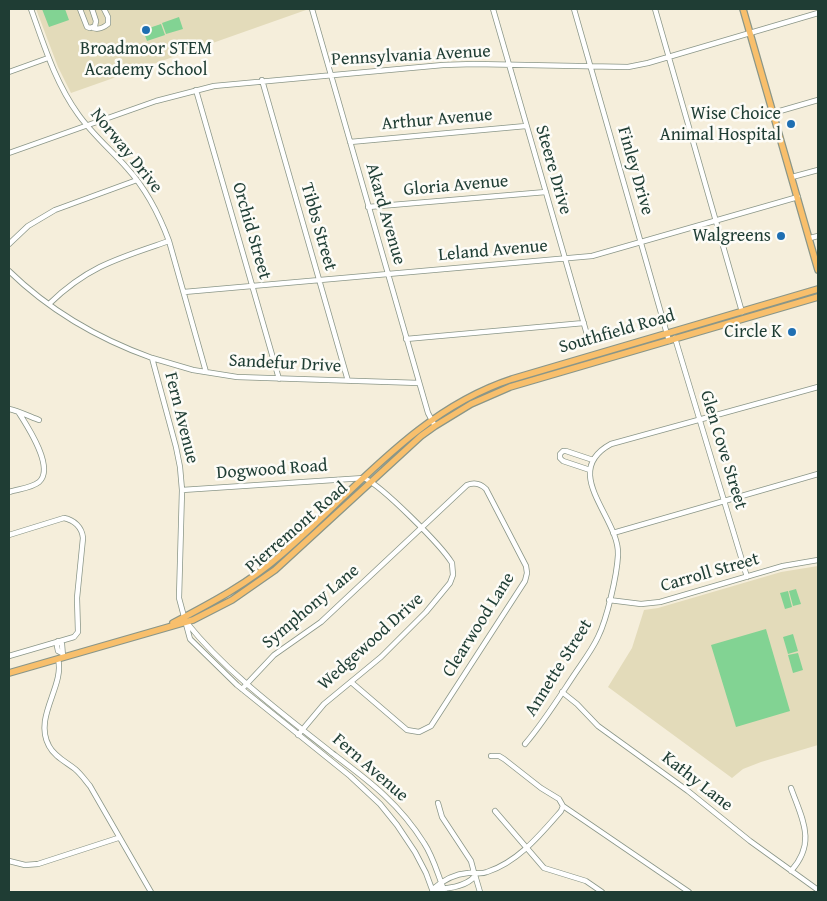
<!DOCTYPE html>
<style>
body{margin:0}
#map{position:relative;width:827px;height:901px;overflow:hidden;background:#f5eedb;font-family:"Gentium Book Plus",serif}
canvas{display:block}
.frame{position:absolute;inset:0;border:10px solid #1f3d34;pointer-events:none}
</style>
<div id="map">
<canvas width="827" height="901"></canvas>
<div class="frame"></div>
</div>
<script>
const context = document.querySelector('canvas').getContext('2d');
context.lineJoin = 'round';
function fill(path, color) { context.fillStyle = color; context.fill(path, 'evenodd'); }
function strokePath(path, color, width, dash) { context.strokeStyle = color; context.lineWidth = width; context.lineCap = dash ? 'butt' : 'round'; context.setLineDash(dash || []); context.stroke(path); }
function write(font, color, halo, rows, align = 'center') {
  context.font = font + ' "Gentium Book Plus",serif'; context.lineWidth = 5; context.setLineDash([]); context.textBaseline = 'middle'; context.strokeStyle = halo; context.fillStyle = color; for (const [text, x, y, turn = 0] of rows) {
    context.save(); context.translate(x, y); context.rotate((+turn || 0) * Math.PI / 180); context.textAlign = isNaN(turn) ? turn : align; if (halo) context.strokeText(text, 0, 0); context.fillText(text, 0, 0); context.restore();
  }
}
fill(new Path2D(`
 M36 9H305L306 10 71 93 58 67Z
 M818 566V745L761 762 743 769 732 778 608 687 632 648 644 610 658 608 781 572Z`), '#e3dbba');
fill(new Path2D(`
 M42 9H65L69 20 49 27Z
 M179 17 183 29 166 34 162 23Z
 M161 24 165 35 147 41 143 30Z
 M796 589 801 604 793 606 789 591Z
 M788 591 792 607 785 609 780 593Z
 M766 629 790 711 736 727 711 645Z
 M793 634 798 651 788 654 783 637Z
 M798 653 803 670 793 673 788 655Z`), '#82d393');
const minor = new Path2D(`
 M31 9C44 45 55 82 78 114 92 134 111 150 127 168 146 189 159 214 169 241L206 372
 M80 9 87 27 90 28 95 26 96 21 92 9
 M312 9 428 413 435 426
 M493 9 588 338
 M574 9 669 341
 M655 9 742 312
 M93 28C99 30 103 28 108 24V17L104 9
 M9 72 48 58
 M262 80 348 381
 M196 90 279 379
 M773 113 818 100
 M350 142 526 126
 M9 153 156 101 214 86 443 65 474 64 628 67 648 63 818 13
 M792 177 818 170
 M368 207 546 192
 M810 238 818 236
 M9 244 28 226 55 210 137 180
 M9 271C49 310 99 339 152 358L176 447 180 467 182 490 179 598 190 639 237 685 350 776 380 804 397 825 415 852 426 873 433 892
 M184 292 592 256 798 197
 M49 304C88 266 119 258 169 241
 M675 338 747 577
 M406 339 584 323
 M152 358 193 370 237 377 419 383
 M9 409C16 410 31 417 39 420
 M590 470 563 461 560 458V454L563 451H566L593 460
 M182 490 364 478C382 486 441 545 452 563L453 575 450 583 426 612 381 657 324 704 298 735
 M9 492C18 489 32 488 39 482 55 468 28 427 19 413
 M613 533 818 474
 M9 535 64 518C74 520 82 527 83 538L77 598 78 632 74 637 9 656
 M609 600 641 604 660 602 783 566 818 560
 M187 623C226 672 283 714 332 753 369 781 399 803 424 843 434 858 438 876 445 892
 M62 653 58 651 57 646 58 641 62 644 63 657
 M58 659C65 686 33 717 49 746 54 756 66 762 75 769 81 774 85 780 90 786L151 892
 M242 689 274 655 321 622 467 485C474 482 480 483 486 489L526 566 527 573 525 581 431 726 419 732 407 730 351 682
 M562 692 577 704 598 726 688 791 750 841 818 890
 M525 744C543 723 558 699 574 675 582 663 592 650 598 637 607 619 617 575 618 555 620 518 559 472 611 444L818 387
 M563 806 689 892
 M495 811 544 868 586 881 602 892
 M9 861 25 865 38 864 118 838
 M791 871C817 842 802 819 791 788
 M475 875 480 892
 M433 889C442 881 455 874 468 873 474 872 480 875 487 872 518 862 540 835 561 811L563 806 559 799 541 788 504 759 499 756H491
 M433 889C445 889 466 887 475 876L471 861 442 817 438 803`);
const major = new Path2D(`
 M743 9 818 270
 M173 623C211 603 249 583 282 554 355 491 417 410 512 379L818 289
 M9 673 193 620 232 600 275 570 421 436 435 426 471 404 510 387 818 297`);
strokePath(minor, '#8a9688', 6);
strokePath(major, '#8a9688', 8);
strokePath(minor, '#fff', 4.5);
strokePath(major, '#f8bf6c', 5.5);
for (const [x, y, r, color] of [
 [146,30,5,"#1f6fb2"],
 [791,124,5,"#1f6fb2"],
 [781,236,5,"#1f6fb2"],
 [792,332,5,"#1f6fb2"]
]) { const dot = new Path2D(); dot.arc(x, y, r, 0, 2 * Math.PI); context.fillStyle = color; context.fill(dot); strokePath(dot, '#fdfcf7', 2); }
write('18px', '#1f3d34', '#fdfcf7', [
 ["Broadmoor STEM",146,49,"center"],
 ["Academy School",146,70,"center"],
 ["Wise Choice",781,114],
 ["Animal Hospital",781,135],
 ["Walgreens",771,236],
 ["Circle K",782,332]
], 'right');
write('18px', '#1f3d34', '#fdfcf7', [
 ["Pennsylvania Avenue",411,56,-3],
 ["Arthur Avenue",437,120,-5],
 ["Norway Drive",126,151,51],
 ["Steere Drive",553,170,74],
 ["Finley Drive",635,171,74],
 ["Gloria Avenue",456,186,-5],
 ["Akard Avenue",385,214,74],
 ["Tibbs Street",318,227,74],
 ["Orchid Street",251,231,74],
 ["Leland Avenue",493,251,-5],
 ["Southfield Road",617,332,-16],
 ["Sandefur Drive",285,364,3],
 ["Fern Avenue",181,418,76],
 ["Glen Cove Street",723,450,73],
 ["Dogwood Road",272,470,-4],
 ["Pierremont Road",297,528,-41],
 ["Carroll Street",710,573,-16],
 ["Symphony Lane",311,607,-40],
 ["Clearwood Lane",479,625,-58],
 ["Wedgewood Drive",371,642,-42],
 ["Annette Street",559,668,-58],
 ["Fern Avenue",370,768,41],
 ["Kathy Lane",697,782,38]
]);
</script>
